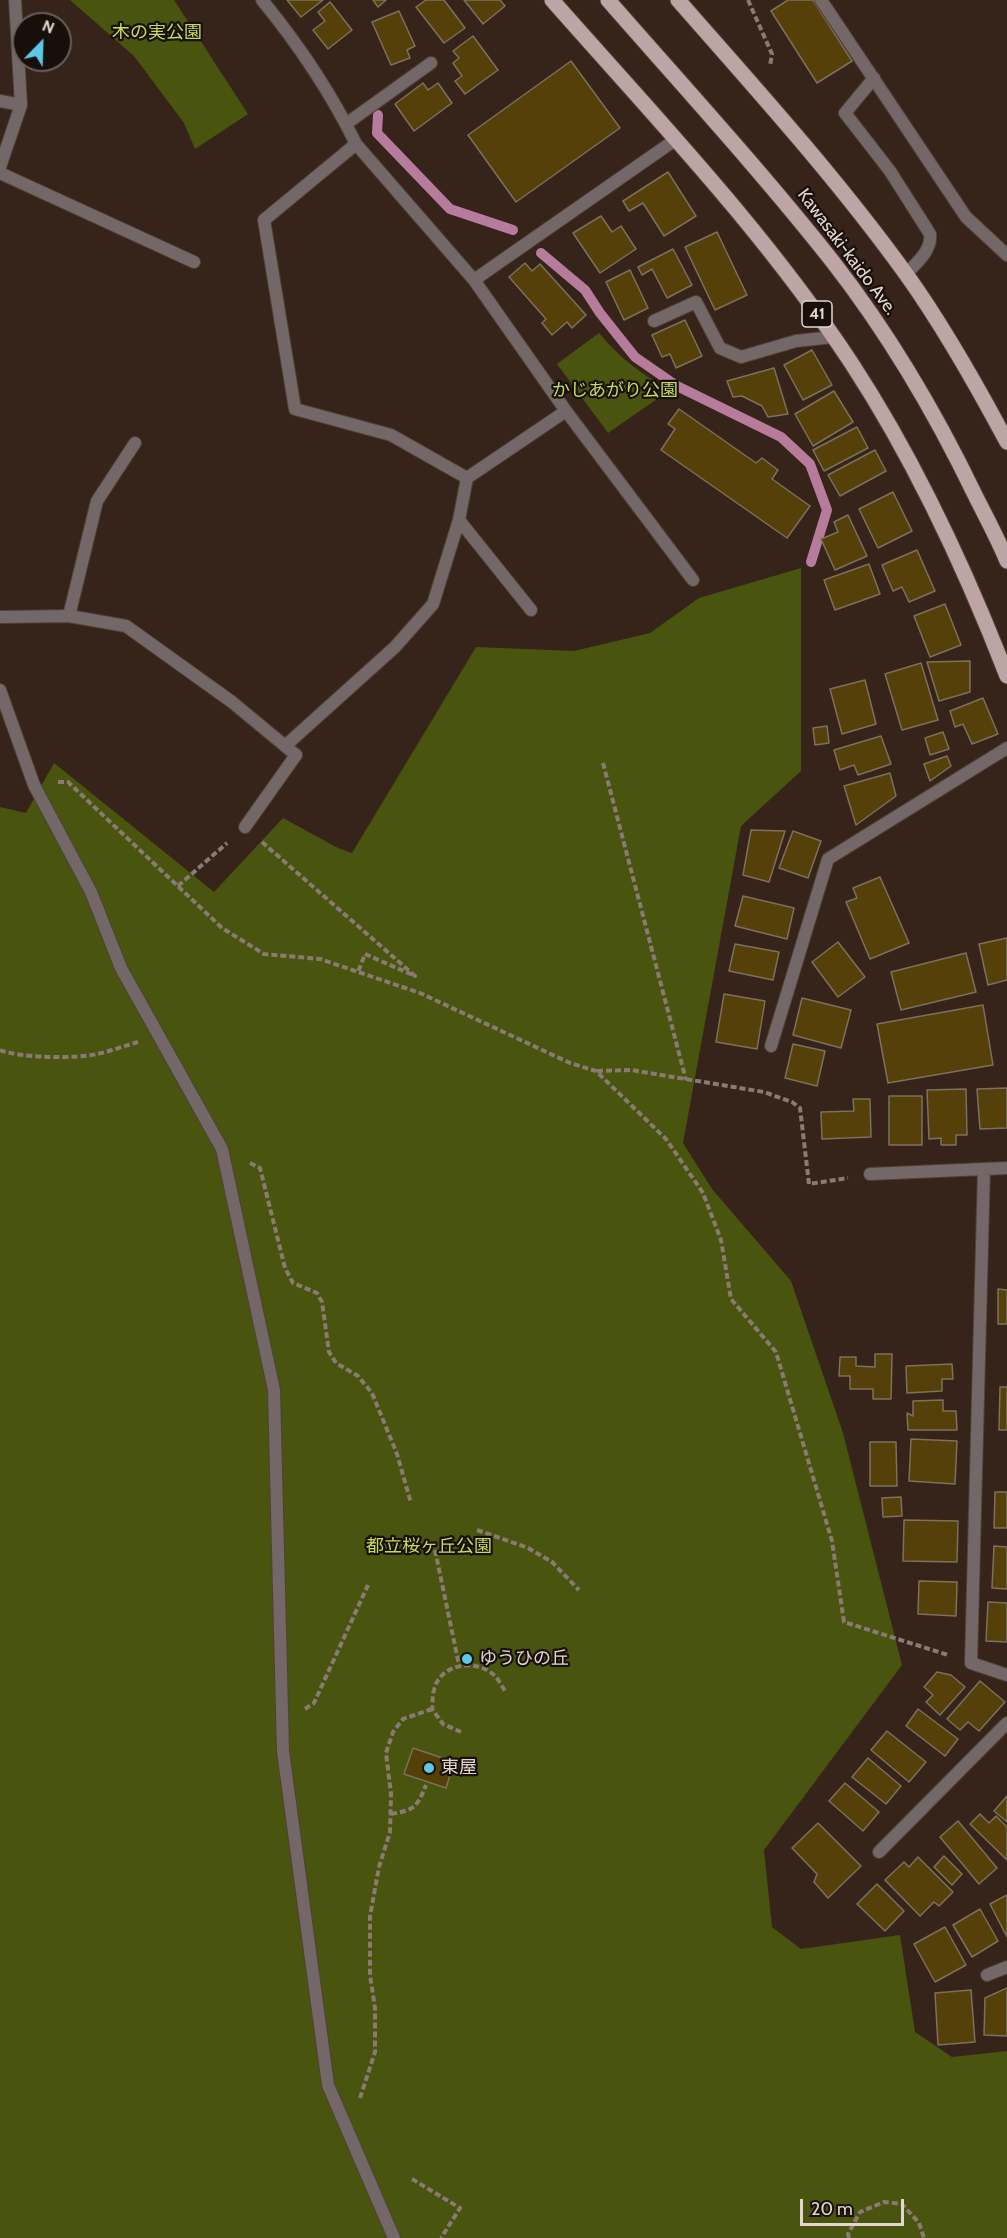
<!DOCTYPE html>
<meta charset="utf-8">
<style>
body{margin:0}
#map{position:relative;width:1007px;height:2238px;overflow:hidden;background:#36241a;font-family:Cabin,sans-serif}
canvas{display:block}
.north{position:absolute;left:12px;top:12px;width:60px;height:60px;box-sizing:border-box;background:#180f0b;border:2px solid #695f59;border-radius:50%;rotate:23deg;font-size:16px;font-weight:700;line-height:24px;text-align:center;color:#e2d6cf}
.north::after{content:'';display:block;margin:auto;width:21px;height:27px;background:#5bc8e7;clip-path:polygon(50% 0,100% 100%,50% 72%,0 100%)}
.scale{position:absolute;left:800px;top:2199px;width:104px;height:27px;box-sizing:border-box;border:3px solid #e2d6cf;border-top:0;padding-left:8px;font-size:18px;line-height:21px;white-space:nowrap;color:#e2d6cf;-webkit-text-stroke:4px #180f0b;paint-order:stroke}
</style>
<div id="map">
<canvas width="1007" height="2238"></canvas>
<div class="north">N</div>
<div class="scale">20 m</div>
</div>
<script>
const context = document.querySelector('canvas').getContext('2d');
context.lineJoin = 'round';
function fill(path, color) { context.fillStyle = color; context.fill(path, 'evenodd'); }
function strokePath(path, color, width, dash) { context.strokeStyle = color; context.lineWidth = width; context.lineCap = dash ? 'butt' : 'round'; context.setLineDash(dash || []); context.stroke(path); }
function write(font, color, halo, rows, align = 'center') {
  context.font = font + ' Cabin,"Noto Sans JP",sans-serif'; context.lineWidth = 4.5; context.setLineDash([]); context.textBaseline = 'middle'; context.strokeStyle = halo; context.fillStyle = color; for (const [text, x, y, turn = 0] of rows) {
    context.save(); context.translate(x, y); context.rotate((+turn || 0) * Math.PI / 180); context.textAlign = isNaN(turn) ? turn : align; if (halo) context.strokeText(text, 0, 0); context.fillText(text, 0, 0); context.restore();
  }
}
fill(new Path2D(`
 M70 0H174L248 114 195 149 184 123 134 56Z
 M599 333C619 357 642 375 670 390L608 433 557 364Z
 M801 568V771L741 826 683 1143 712 1189 791 1281 843 1433 902 1665 764 1850 772 1927 801 1949 900 1935 915 2032 952 2057 1007 2051V2238H0V807L26 813 54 763 214 892 283 818 338 848 352 853 476 647 574 651 650 633 699 598Z`), '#49540e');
strokePath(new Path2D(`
 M378 115 377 133 450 209 513 230
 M541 253 585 290 600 313 635 357 677 386 781 437 810 464 827 510 811 562`), '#b77b9b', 10);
const building = new Path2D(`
 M287 0H323L301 17Z
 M373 0H386L378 7Z
 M426 0H444L465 28 444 43 416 7Z
 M464 0H500L505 6 483 24Z
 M788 0H813L852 61 817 83 771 11Z
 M330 2 352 30 328 49 313 30 325 21 318 12Z
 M399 11 415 46 407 50 410 58 391 65 372 22Z
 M473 36 498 70 465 94 455 81 462 76 453 63 459 58 453 51Z
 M571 61 620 128 516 202 468 135Z
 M423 83 428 90 438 83 452 103 414 131 395 104Z
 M668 172 696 216 664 236 643 203 629 211 623 201Z
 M601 216 612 232 621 226 636 249 600 273 573 233Z
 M717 232 747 295 715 310 685 247Z
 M673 249 692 285 667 298 652 269 642 275 638 267Z
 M525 263 532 271 540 264 586 315 572 328 567 322 552 335 542 323 546 319 509 277Z
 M630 270 648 308 624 320 606 282Z
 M685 320 702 356 676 368 670 354 662 357 652 335Z
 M812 350 832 385 803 400 784 365Z
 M774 368 788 414 768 417 762 406 742 396 733 397 727 381Z
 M834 391 853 422 813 446 795 414Z
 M679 409 756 463 762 458 778 470 772 479 810 506 787 538 661 450 675 429 668 424Z
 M857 427 868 448 824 471 813 450Z
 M875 450 886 471 840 496 828 475Z
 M893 492 912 531 878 548 859 509Z
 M848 515 867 556 835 570 821 539 838 532 834 522Z
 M917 550 935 591 909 602 902 587 893 591 882 565Z
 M869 564 880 594 835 610 824 580Z
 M945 604 961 645 930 657 914 616Z
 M970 661V692L939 701 927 662Z
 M921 663 938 720 902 730 885 674Z
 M865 680 876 724 842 734 830 689Z
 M983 698 998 734 972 744 963 724 955 727 950 711Z
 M827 726 829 743 815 745 813 728Z
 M943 732 949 749 930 755 925 738Z
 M881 736 891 764 858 775 854 765 840 770 834 750Z
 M947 756 951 766 930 781 924 764Z
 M890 773 896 796 856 825 844 786Z
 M751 830 785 831 769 882 743 875Z
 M793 831 821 841 808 878 779 868Z
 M880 877 909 943 870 959 846 902 857 898 853 888Z
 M743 896 794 908 787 939 735 926Z
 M1007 938V980L988 985 979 944Z
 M838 942 865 977 838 997 812 962Z
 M735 944 779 952 773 980 729 971Z
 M966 953 976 992 901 1010 891 972Z
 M724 994 765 1001 757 1049 716 1042Z
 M802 998 851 1010 841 1048 793 1035Z
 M983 1005 993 1065 888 1083 877 1024Z
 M793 1044 825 1051 817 1086 785 1078Z
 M1007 1088V1128L980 1129 977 1089Z
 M966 1089 967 1135H956V1145H941V1138L929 1139 927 1090Z
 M889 1096H922V1145H889Z
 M853 1099H870L871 1137 822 1139 821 1112 854 1111Z
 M998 1289 1007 1290V1324H998Z
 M875 1354H892L891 1399H873V1389H850V1376H839L840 1357H856V1366L875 1367Z
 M952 1364 953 1379H942V1391L907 1393 906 1366Z
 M1000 1387H1007V1430H999Z
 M943 1400V1411H956L957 1430H908L907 1413 913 1416V1401Z
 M911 1439 957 1441 955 1484 909 1481Z
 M870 1442H896L897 1486H870Z
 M995 1492H1007V1528H994Z
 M901 1497 902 1516 883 1517 882 1498Z
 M904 1520 958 1521 957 1562 903 1561Z
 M994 1546 1007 1547V1589L992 1588Z
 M919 1581 957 1582 956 1616 918 1614Z
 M988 1602 1007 1603V1642L986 1641Z
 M937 1672 951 1675 965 1687 940 1715 926 1702 933 1695 924 1687Z
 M980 1681 1005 1702 979 1731 968 1722 960 1730 947 1719Z
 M918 1709 958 1739 945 1756 906 1726Z
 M887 1731 926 1762 909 1782 871 1750Z
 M413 1748 454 1762 446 1788 404 1774Z
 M868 1758 901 1786 886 1804 852 1777Z
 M845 1783 879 1812 863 1831 829 1801Z
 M1007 1796V1822L994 1811Z
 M980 1814 989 1823 996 1816 1007 1827V1860L970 1824Z
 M958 1821 997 1868 979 1884 940 1837Z
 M818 1823 861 1866 828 1898 814 1882 817 1874 792 1848Z
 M944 1856 962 1874 952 1885 934 1867Z
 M918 1857 953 1892 939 1906 934 1902 920 1916 885 1880 904 1862 909 1867Z
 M877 1884 904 1911 885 1931 857 1904Z
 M1007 1895V1937L990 1904Z
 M980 1909 998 1941 972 1957 953 1925Z
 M945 1927 966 1965 935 1982 914 1944Z
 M1007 1988V2036L984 2035 985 1998Z
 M971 1990 975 2042 938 2045 935 1993Z`);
fill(building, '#564009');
strokePath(building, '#7b715c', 1.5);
const service = new Path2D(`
 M15 0 21 105
 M821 0 966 217 1007 255
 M0 101 21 105 0 167
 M346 124 431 63
 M0 173 194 262
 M654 321 696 302 720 348 741 357 796 341 833 337
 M459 520 531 610
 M69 616 97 501 135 443
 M245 827 296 755`);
const minor = new Path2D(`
 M262 0C298 44 331 93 356 144L474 280 566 411 693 580
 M874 78 845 113 890 171 930 234C932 251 916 263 906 274
 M474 280 675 140
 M467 478 566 411
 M0 617 69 616 126 626 232 702 296 755
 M0 690 34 785 91 892 121 968 222 1149 274 1390 283 1751 328 2085 394 2238
 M285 746 395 647 433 604 459 520 467 478 391 435 295 409 264 220 356 144
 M771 1046 828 859 1007 748
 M984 1169 971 1663 1007 1675
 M870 1174 1007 1168
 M879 1852 1007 1723
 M987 1975 1007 1967`);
const primary = new Path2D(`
 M552 0C656 118 766 233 852 364 916 462 965 568 1007 676
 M608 0C684 87 762 172 833 262 889 334 936 414 975 495 986 517 998 539 1007 561
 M678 0C756 89 836 177 906 274 944 327 976 384 1007 442`);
strokePath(service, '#524037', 14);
strokePath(minor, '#524037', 14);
strokePath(primary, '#524037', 17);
strokePath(new Path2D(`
 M748 0 772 54 770 66
 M603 763 686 1080
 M58 782H68L222 928 264 954 320 959 420 993 570 1063 596 1071 666 1139 703 1193 721 1240 731 1299 776 1352 832 1541 844 1622 948 1655
 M262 842 415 976 365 954 358 972
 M178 886 227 843
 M0 1050C20 1058 75 1059 97 1054 111 1051 124 1046 138 1042
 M597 1071 631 1070 764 1092 792 1102 800 1108 809 1184 848 1178
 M250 1163 260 1168 285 1268 293 1283 317 1293 322 1302 329 1352 336 1363 358 1376 372 1393 397 1454 411 1503
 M477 1530 528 1548 552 1562 579 1590
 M435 1550 459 1665
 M305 1709 314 1703 368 1585
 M461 1732 443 1724 432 1709C433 1703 432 1696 434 1690 440 1663 477 1658 495 1676 499 1680 502 1687 506 1692
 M391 1814C415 1810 417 1807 426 1785
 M360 2098 375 2052V2008L370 1975V1916L379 1867 390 1832 391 1794 386 1753 393 1732 403 1719 432 1709
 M412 2179 460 2208 441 2238
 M849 2238 848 2234 860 2212 884 2202 902 2204 919 2223 924 2238`), '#8a7b72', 4, [6, 3]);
strokePath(service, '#736767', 12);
strokePath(minor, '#736767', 12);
strokePath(primary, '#bda5a5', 15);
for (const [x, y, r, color] of [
 [467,1659,6,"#5bc8e7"],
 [429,1768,6,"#5bc8e7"]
]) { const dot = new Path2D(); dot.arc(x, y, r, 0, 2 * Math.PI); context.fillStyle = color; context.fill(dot); strokePath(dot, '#180f0b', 2); }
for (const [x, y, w] of [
 [817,314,30]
]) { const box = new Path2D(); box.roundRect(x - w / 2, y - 13, w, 26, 4.5); context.fillStyle = '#180f0b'; context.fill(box); strokePath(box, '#e2d6cf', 1.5); }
write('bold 16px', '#e2d6cf', null, [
 ["41",817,314]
]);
write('18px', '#c5dc5e', '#180f0b', [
 ["木の実公園",157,33],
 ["かじあがり公園",615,391],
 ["都立桜ヶ丘公園",429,1547]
]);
write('18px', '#e2d6cf', '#180f0b', [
 ["Kawasaki-kaido Ave.",847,252,53]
]);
write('18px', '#e2d6cf', '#180f0b', [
 ["ゆうひの丘",479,1659],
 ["東屋",441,1768]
], 'left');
</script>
